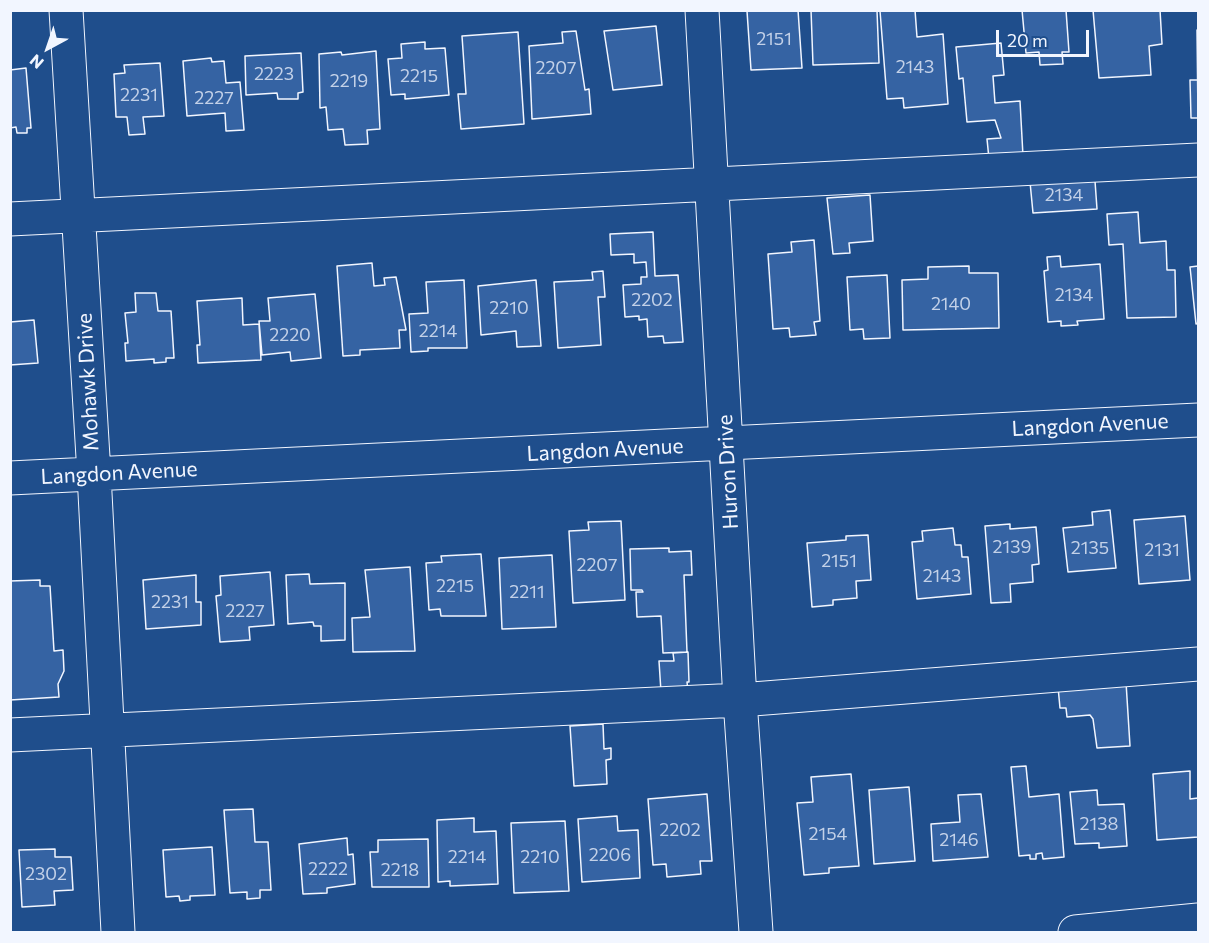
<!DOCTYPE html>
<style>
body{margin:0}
#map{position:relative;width:1209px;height:943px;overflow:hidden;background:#1f4e8c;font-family:Commissioner,sans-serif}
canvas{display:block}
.frame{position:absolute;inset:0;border:12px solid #f2f6ff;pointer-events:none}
.north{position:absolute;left:18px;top:18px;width:60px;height:60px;-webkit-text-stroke:4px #1f4e8c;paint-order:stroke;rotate:220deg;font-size:16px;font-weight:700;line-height:24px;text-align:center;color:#f2f6ff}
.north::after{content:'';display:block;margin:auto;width:21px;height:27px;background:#f2f6ff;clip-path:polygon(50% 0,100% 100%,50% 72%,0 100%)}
.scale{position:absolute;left:996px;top:30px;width:93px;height:27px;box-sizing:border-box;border:3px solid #f2f6ff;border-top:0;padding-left:8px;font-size:18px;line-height:21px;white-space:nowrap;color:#f2f6ff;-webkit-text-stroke:4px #1f4e8c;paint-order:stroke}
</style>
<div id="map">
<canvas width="1209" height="943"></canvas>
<div class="frame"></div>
<div class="north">N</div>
<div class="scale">20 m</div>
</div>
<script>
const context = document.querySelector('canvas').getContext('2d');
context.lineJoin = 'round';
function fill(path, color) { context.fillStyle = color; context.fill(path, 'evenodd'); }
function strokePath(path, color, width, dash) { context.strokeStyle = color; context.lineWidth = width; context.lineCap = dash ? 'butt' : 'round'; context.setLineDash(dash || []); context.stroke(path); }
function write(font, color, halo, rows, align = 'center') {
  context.font = font + ' Commissioner,sans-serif'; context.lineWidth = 4.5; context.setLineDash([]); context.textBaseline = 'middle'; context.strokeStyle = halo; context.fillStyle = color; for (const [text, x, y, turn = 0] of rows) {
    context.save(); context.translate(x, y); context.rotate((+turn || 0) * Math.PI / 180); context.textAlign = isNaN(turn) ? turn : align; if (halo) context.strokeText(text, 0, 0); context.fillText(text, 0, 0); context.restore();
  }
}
const building = new Path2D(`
 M798 10 802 68 751 70 747 11Z
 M811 10H877L879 63 813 65Z
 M915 10 917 37 943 34 948 104 904 108 903 98 887 99 880 11Z
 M1022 10H1066L1069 52H1062L1063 64 1040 65 1039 52 1026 53Z
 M1093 10H1160L1162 44 1149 46 1151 75 1099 78Z
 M656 26 662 85 613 90 604 31Z
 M1197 30 1198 118H1191L1190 80H1198Z
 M576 31 585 90 589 89 591 114 532 119 529 46 563 43 562 32Z
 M518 32 524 124 461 129 458 94H466L462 36Z
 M425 42V49L445 48 449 95 405 99V94L391 95 388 59 402 58 401 44Z
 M1001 43 1004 75 993 76 995 103 1020 101 1023 156 989 159 987 139 1001 138 995 120 967 122 963 78 959 79 956 47Z
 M376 51 380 129 367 130 368 144 345 145 343 129 328 130 326 107 320 108 319 54 341 52 342 55Z
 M301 53 303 92 298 93V99H278L277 93 246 95 245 56Z
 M211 58 212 62 224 61 226 83 240 82 244 130 226 131 225 113 187 116 183 61Z
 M160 63 164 116 143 117 145 134 129 135 127 117H116L114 74 125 73 124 65Z
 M26 68 31 128H27V133H17L16 127 10 128V70Z
 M1095 181 1097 209 1033 213 1030 182Z
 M870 195 873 241 849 243 850 253 833 254 827 198Z
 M1138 212 1140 243 1166 241 1167 270H1175L1176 317 1127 318 1123 244 1109 245 1107 214Z
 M653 232 655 276 678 275 683 342 664 343 663 336 648 337 647 319 639 320V316L625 317 623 285 641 284V277H647L646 262 634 263V254L611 255 610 234Z
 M814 240 820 321 814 322 816 335 790 337 789 328 773 329 768 254 792 252 791 242Z
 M1060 256 1061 267 1100 264 1104 319 1077 321 1078 325 1061 326V321L1048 322 1044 271 1048 270 1047 257Z
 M372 263 374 286 385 285 384 278 396 277 406 330H399L400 348 360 350V355L343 356 337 266Z
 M969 266V273H998L999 328 903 330 902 280 928 279V267Z
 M1198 266V323L1196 324 1190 267Z
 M603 271 605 297H598L601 345 558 348 554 282 593 280 592 272Z
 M887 275 890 338 864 339 863 329 850 330 847 277Z
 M464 280 467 348H428V351L411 352 409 314 428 313 426 282Z
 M536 280 541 346 517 347 516 331 481 335 478 286Z
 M135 293H156L158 311H171L174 358H166V362L154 363V359L126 361 125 343H128L125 313 136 312Z
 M315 294 321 358 291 361 290 352 262 355 259 321H270L268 298Z
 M242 298 243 325 259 324 261 360 198 363 197 345H200L197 301Z
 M34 320 38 363 10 365V322Z
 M1110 510 1116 568 1068 572 1063 528 1093 525 1092 512Z
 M1185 516 1190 580 1139 584 1134 520Z
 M621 521 625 600 573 603 569 531 589 530 588 522Z
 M1010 524V529L1036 527 1039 564 1032 565 1033 582 1010 584 1011 602 991 603 985 526Z
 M953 528 955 545H961L962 557H968L971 594 917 599 912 542 923 541 922 531Z
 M868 535 871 580 856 581 857 598 833 600V605L812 607 807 543 846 540V536Z
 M669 548V552L691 551 692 575H684L687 652 663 653 661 616 637 617 636 592H643L642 590H631L630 549Z
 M481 554 486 616H441L440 609 429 610 426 563 442 562 441 556Z
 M552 555 556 627 502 629 499 558Z
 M410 567 415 651 353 652 352 618 370 617 365 570Z
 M270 572 274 625 249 627 250 640 220 642 216 596 221 595 220 576Z
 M309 574 310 584 345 583V640L321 641V626H314L313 622 288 624 286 575Z
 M196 575V602H201V625L146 629 143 580Z
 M40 580V586H50L54 651 63 650 64 671 58 684 59 697 10 700V581Z
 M688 652 689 682H687L688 691 661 692 659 661H674L673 653Z
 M1126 682 1130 746 1097 748 1093 719 1090 715 1067 717 1066 708H1060L1058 687Z
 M603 724 604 749 611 748V759L606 760 607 784 574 786 570 726Z
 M1026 766 1029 797 1059 794 1064 857 1043 859 1042 853 1036 854V859H1030V855L1019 856 1011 767Z
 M1190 771V799L1198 798V837L1157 840 1153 774Z
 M851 774 859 866 829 868V873L804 875 797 803 813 802 811 777Z
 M909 787 915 861 874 864 869 790Z
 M1097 790 1098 805 1124 804 1127 846 1099 848V843L1075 844 1070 792Z
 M707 794 712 861H700L701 874 667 877 666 864 653 865 648 799Z
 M981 794 988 857 933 861 931 824 960 822 958 795Z
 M253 809 255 842H268L271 890H260V898L247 899V892L230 893 224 810Z
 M617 816 618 831 638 830 640 878 582 882 578 819Z
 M474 818V832L496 831 498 884 450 886V881L438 882 437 820Z
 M565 821 569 891 514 893 511 823Z
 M347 838 348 855 353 854 355 884 327 888V893L303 894 299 844Z
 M428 839 429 887H372L370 852H378V840Z
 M212 847 215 895 190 896V900L180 901 179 896 166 897 163 850Z
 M55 849V857H71L73 890 54 891 55 905 22 907 19 850Z`);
fill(building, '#3563a3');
strokePath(building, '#f2f6ff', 1.5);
const minor = new Path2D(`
 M66 10 94 474 118 932
 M702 10 740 700 756 932
 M10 219 1198 160
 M10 478 1198 420
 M10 735 740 700 1198 664
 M1075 932 1198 920`);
strokePath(minor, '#f2f6ff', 35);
strokePath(minor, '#1f4e8c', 33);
write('18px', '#c3d1e8', null, [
 ["2151",774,39],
 ["2143",915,67],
 ["2207",556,68],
 ["2223",274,74],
 ["2215",419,76],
 ["2219",349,81],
 ["2231",139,95],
 ["2227",214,98],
 ["2134",1064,195],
 ["2134",1074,295],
 ["2202",652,300],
 ["2140",951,304],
 ["2210",509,308],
 ["2214",438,331],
 ["2220",290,335],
 ["2139",1012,547],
 ["2135",1090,548],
 ["2131",1162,550],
 ["2151",839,561],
 ["2207",597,565],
 ["2143",942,576],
 ["2215",455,586],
 ["2211",527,592],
 ["2231",170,602],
 ["2227",245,611],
 ["2138",1099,824],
 ["2202",680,830],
 ["2154",828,834],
 ["2146",959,840],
 ["2206",610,855],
 ["2214",467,857],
 ["2210",540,857],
 ["2222",328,869],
 ["2218",400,870],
 ["2302",46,874]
]);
write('21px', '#f2f6ff', '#1f4e8c', [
 ["Mohawk Drive",88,382,-93],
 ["Langdon Avenue",1090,425,-3],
 ["Langdon Avenue",605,450,-3],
 ["Huron Drive",728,472,-93],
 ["Langdon Avenue",119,473,-3]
]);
</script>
